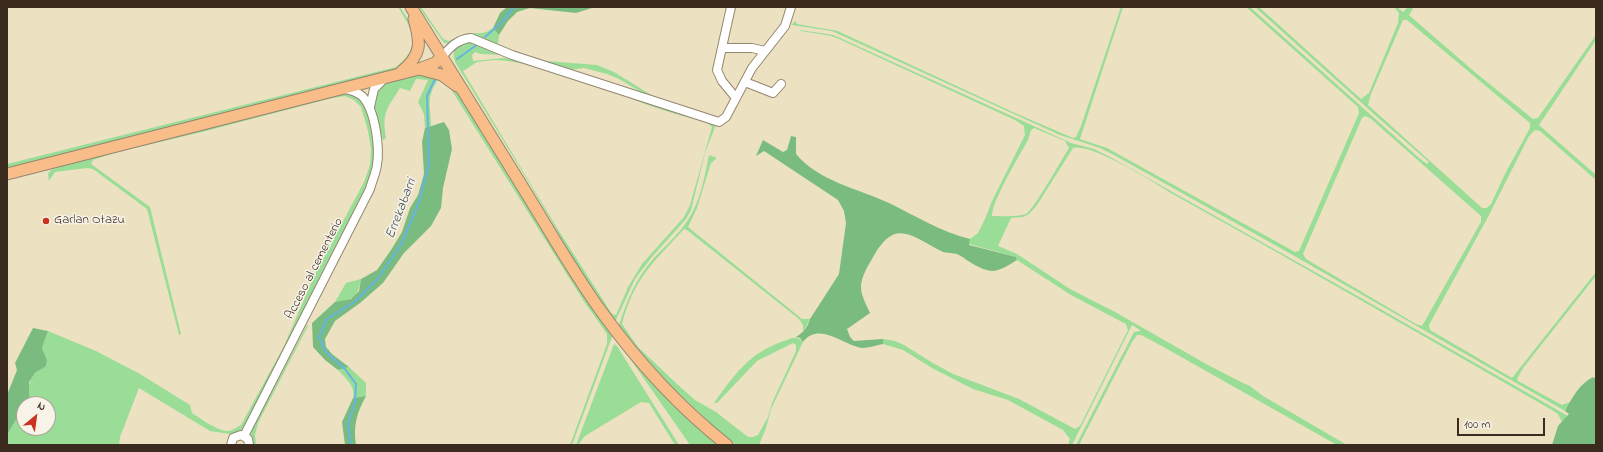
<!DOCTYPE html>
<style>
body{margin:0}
#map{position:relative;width:1603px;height:452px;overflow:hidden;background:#ece2c2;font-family:"Indie Flower",sans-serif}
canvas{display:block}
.frame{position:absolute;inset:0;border:8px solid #3b2a1e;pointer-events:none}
.north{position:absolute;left:16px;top:396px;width:40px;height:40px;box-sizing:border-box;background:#f7f3e8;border:1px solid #aca397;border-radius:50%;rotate:29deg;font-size:11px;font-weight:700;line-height:16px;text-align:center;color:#3b2a1e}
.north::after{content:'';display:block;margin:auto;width:14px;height:18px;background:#c8321e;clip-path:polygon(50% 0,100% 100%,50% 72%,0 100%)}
.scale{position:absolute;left:1457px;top:418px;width:88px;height:18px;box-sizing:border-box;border:2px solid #3b2a1e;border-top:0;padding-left:5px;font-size:12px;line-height:14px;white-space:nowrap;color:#3b2a1e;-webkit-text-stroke:3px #f7f3e8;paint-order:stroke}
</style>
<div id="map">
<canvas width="1603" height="452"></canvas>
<div class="frame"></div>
<div class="north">N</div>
<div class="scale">100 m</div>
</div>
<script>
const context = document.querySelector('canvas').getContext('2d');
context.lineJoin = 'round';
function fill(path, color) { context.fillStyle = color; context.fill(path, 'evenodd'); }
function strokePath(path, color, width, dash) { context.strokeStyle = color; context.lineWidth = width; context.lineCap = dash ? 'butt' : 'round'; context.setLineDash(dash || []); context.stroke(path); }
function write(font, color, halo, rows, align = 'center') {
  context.font = font + ' "Indie Flower",sans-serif'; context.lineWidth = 3; context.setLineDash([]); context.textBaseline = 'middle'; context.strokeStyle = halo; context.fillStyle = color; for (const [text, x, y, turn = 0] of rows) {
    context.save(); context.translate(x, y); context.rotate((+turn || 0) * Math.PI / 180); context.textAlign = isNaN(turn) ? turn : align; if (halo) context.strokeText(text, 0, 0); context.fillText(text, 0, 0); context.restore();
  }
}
fill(new Path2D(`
 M398 7H400L415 30 413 55 397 70 7 169V164L396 67C422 47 413 31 398 7Z
 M419 7H421L443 39 449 41C454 39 459 36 464 34 476 31 481 37 493 28L499 35 498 44 522 54 546 61 597 65 614 72 656 98 648 96 619 79 607 74 584 68 568 70 535 61 487 41 444 43Z
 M1121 7H1123L1080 139 1107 148 1295 252 1299 251 1359 113 1358 107 1246 7H1250L1419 158 1427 164 1429 162 1375 115 1255 7H1259L1353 92 1361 99 1369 93 1398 23 1399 13 1394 7H1397L1403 12 1408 7H1414L1409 15 1477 74 1533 119 1538 118 1596 35V40L1539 125 1596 175V180L1540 131 1535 130 1529 136 1488 217 1429 325 1430 330 1512 378 1596 272V276L1523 368 1517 379 1518 381 1562 405 1570 402 1565 411 1298 258 1114 155 1100 148 1060 135 832 31 792 25 795 21 797 24 838 31 842 33 1015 113 1073 138 1076 137 1081 126ZM1403 20H1407L1530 123V128L1506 172 1491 204 1487 208H1482L1368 105 1371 94ZM1365 116 1370 118 1481 216V222L1422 326 1416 324 1306 259 1303 254 1362 118Z
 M800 30 833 35 840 38 1071 143 1094 149 1112 158 1347 290 1568 416 1562 422 1558 414 1552 410C1425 337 1299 264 1171 193 1153 182 1092 143 1073 148L1037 205 1029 214 1023 217 1011 218 998 246 1017 254 1070 289 1115 312 1208 365 1241 382 1250 386 1263 396 1347 445H1337L1160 345 1141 335H1137L1132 342 1079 445H1076L1134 332 1140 331V330L1132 325 1072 445H1068L1070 439 1063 430 1008 400 973 389 932 368 903 350 883 344V339L895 341 904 345 931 362 953 374 1019 399 1075 429 1080 426 1128 330 1126 324 1071 295 1017 260 1016 257 969 244 970 239 978 233 985 219 992 201 1025 135 1024 126 1015 120 839 39 831 36 801 31ZM1034 128 1065 141 1069 148C1062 159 1034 209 1026 214 1019 217 999 216 992 216 991 203 1020 154 1028 140L1031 130Z
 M467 40 473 41 502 53V55L481 54 475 52 472 55 473 61 504 58 519 60 588 80 654 105 714 122 715 127 705 153 691 210 686 219 651 258 635 279 615 322 572 257 531 186 455 62C451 51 456 44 467 40ZM494 60C542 62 595 85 640 102 662 111 685 116 707 123L712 127 690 205 684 217 642 264 628 287 616 315 612 314 557 228 463 71 477 62Z
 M409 75H430L439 78C425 99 431 104 431 126L425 128 424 114 418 102 428 80 416 79 410 91 400 88C386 111 382 111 386 138L383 140 372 101C376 81 393 79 409 75Z
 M449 86 454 88 564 266 612 335V337L572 445H570L607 344V334L583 300Z
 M341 93C349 93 356 94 361 100 368 108 375 147 374 157 373 167 370 176 367 184L283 353 245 425 240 431 230 434 210 431 139 388 120 437 119 445H7V435L24 407V428H48V404H25C29 396 27 389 30 382 32 374 39 370 46 366L47 360 42 348 48 331 96 351 140 374 190 405 192 413C201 419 219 432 229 431 233 430 237 427 241 425L284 346 315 274 364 182 370 165 371 149 368 131 361 107 354 100 345 96 328 99 202 132 113 153 93 160 91 164 150 207 181 334 179 335 147 209 93 169 87 168 55 172 49 181 48 174 51 170 82 159Z
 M709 155 717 158 711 163 697 208 688 227 802 319H810L803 332V325L799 319 687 230 684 229C653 263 634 278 622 324L638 347 677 384 695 400 716 412 748 437H753L758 435 762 428 768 417 772 403 796 351V345L793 343 757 361 717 403H714C734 375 750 352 784 341 792 338 797 335 803 342L771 409 766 428 759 445H736L717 430 673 388 629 340 619 325C627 300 636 278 654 258 668 243 684 230 693 211 702 194 705 174 709 155Z
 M361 279C357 299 354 299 335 302L346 283Z
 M307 325 308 326 258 423 255 435 256 445H254L251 434 252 430Z
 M614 344 617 346 679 445H675L649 403 641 402 585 436 578 445H576Z
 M622 347C652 382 683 415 718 445H690Z
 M349 367 366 383V396L353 398C356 386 345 378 338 370Z`), '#99dd96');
fill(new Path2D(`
 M507 7H595L576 13 530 8 517 12 508 21 499 35 493 28 500 13Z
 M444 122 449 130 452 149 443 188 441 208 431 226 404 253 383 283 360 303 335 321 325 339 326 347 332 354 349 367 338 370 325 360 313 347 312 323 335 302 351 299 359 291 361 279 377 270 391 250 402 232 410 208 418 195 424 174 422 142 425 128Z
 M791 136 796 137V154C818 181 859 189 889 203 916 216 941 232 970 239L969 245 1016 257 1017 260C1010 264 1001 271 992 271 980 270 969 261 959 255 953 252 947 254 941 251 909 234 894 218 872 259 867 267 861 278 861 287 861 296 867 306 870 313L847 329 850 337 854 341 883 339V344C877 345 869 348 862 348 843 345 819 321 803 342L800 338 796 337C804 332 807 328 810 319L839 274 846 223 844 211 838 200 764 151 756 156 763 140 783 152 787 150Z
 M33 328 48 331 42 348 47 360 46 366 35 373 29 382V398L7 435V395L17 370 15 363Z
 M1593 377 1596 379V445H1552L1558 426 1569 414 1565 411C1572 398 1579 384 1593 377Z
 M366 396C357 412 353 426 356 445H345L342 422 353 398Z`), '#7abc7f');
strokePath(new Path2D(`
 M485 37 501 23 514 7
 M457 59 478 44
 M351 445 348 424 355 402 356 384 345 369 325 351 319 337 327 319 356 301 379 277 402 243 418 205 429 164 427 96 435 79`), '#66b5e0', 2);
const minor = new Path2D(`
 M731 7 717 70 722 81 736 98
 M722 48H752L765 51
 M442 57C450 47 458 39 471 38L512 55 719 122 726 117 752 68 785 26 791 7
 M745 82 773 93 781 84
 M370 107 374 89 384 79
 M244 436 370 189C372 181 376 173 377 165 380 147 375 109 362 96 357 92 351 90 345 89
 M231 445 233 438 241 435 248 439 249 445`);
const major = new Path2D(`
 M411 7C448 66 485 126 522 186 548 228 572 271 601 311 637 361 679 407 727 445
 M419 69 442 75 457 86
 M401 72C422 55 421 43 414 19
 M7 174 419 69 435 63 442 57`);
strokePath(minor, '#948670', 10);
strokePath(major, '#948670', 13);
strokePath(minor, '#fff', 8);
strokePath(major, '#f8bd89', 11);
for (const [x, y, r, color] of [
 [46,221,4,"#c8321e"]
]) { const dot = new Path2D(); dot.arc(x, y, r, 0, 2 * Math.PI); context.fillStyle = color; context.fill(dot); strokePath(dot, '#f7f3e8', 1.5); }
write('13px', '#3b2a1e', '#f7f3e8', [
 ["Garlan Otazu",54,221]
], 'left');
write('13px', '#3b2a1e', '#f7f3e8', [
 ["Acceso al cementerio",315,269,-63]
]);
write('italic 14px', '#485458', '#f7f3e8', [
 ["Errekabarri",402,209,-69]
]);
</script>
